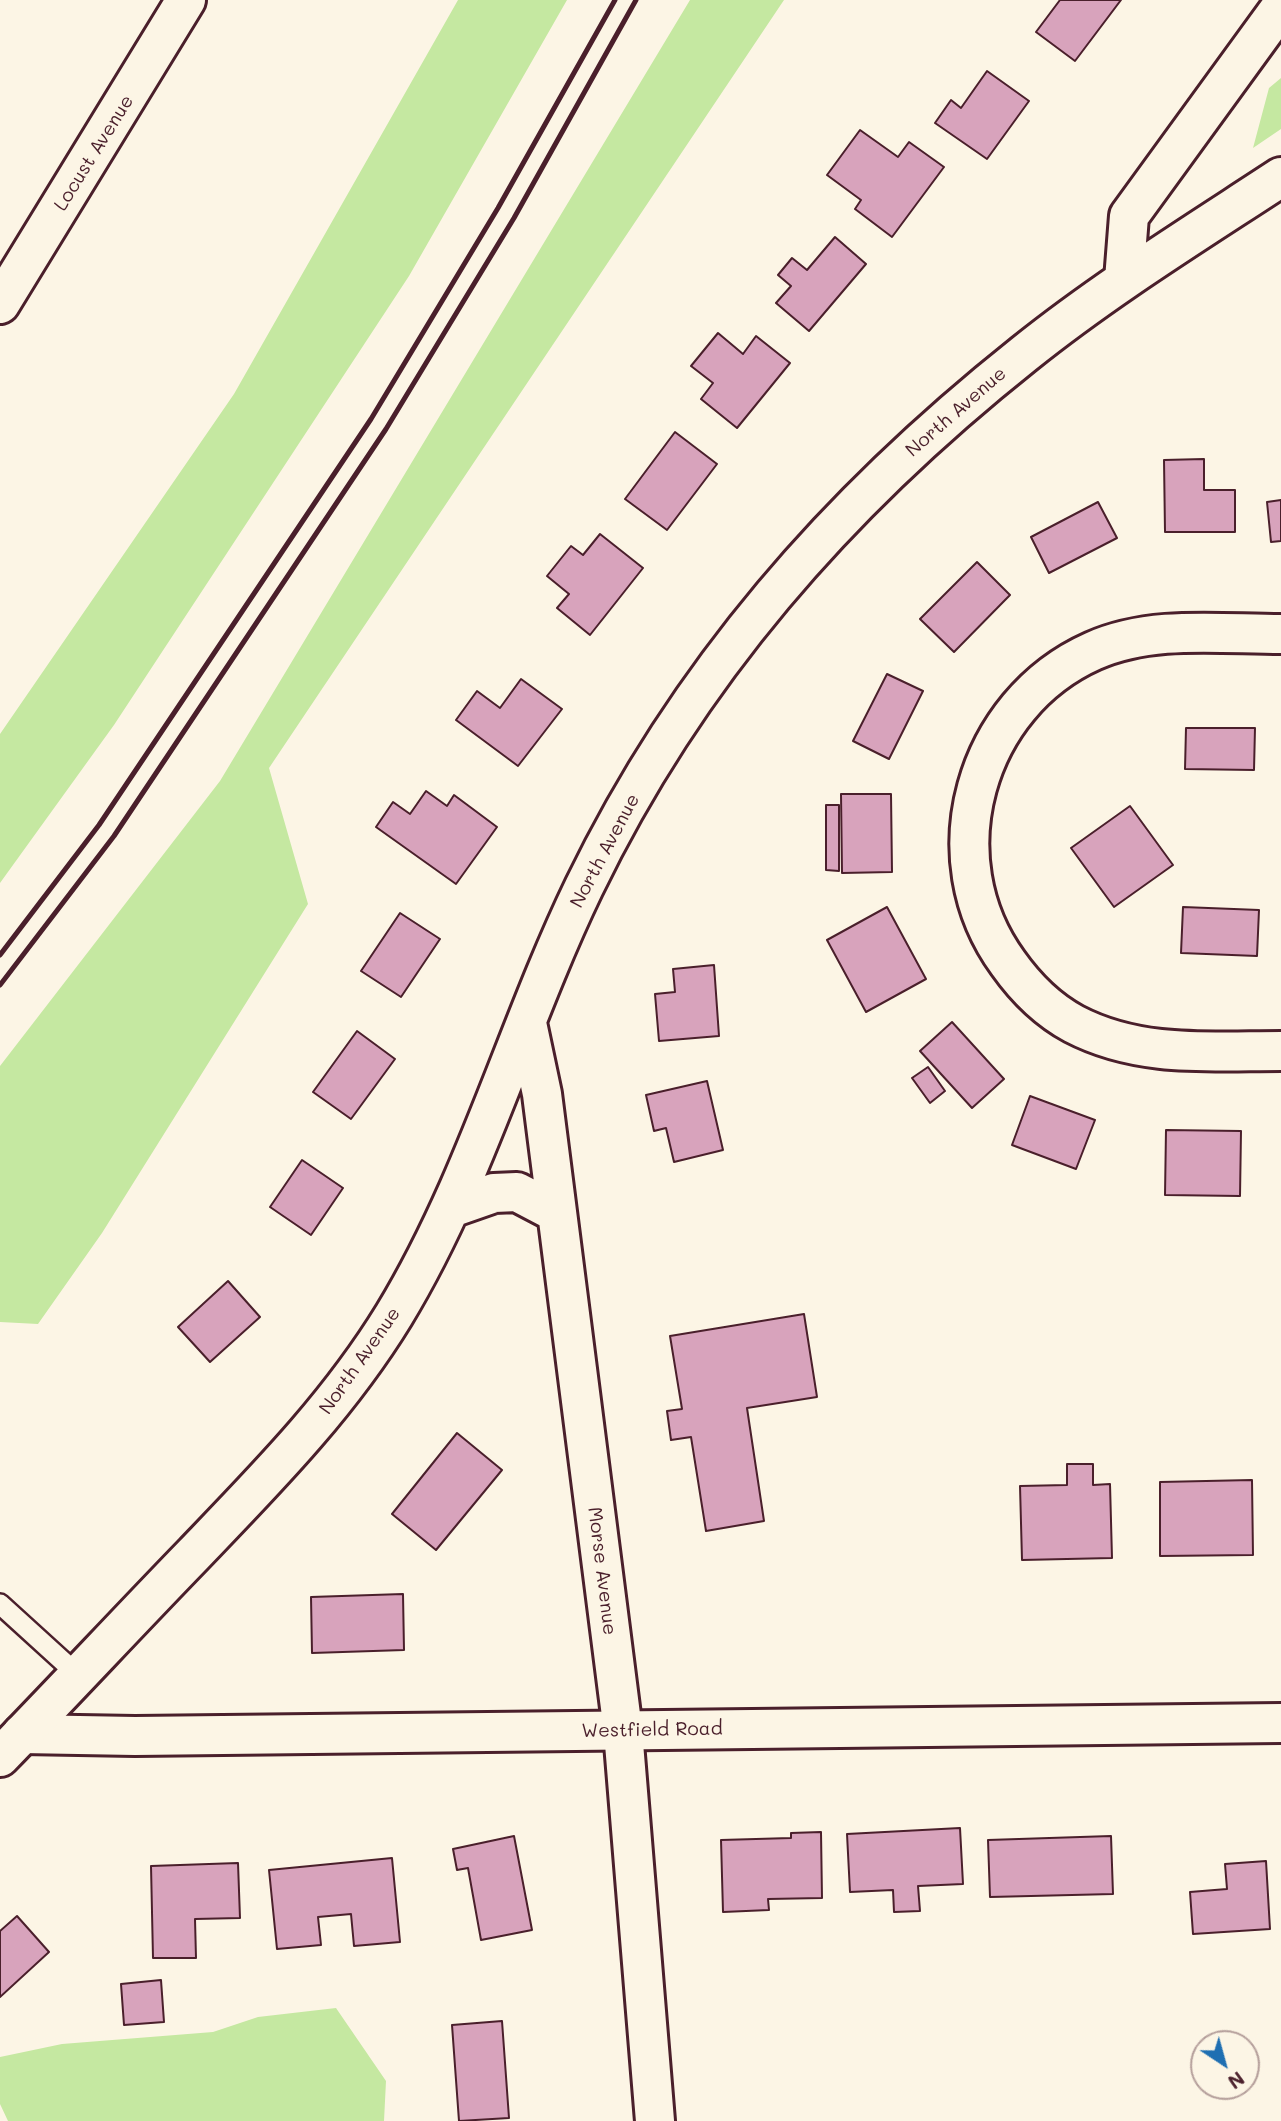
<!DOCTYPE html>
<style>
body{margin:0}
#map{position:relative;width:1281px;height:2121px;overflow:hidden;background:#fcf5e5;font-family:Mali,sans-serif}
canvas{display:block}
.north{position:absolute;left:1190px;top:2030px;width:70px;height:70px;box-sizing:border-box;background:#fcf5e5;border:2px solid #b59f9b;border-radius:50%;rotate:144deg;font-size:19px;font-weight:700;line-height:28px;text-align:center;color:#4a1f2b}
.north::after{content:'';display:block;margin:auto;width:24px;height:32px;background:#1f6fb2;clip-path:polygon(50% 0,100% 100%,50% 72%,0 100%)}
</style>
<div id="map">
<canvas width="1281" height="2121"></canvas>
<div class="north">N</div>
</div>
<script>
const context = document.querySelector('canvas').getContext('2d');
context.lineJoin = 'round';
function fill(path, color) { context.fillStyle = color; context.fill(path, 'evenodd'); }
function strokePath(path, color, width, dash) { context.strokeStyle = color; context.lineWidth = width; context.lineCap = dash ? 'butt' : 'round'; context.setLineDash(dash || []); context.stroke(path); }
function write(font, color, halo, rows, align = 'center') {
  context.font = font + ' Mali,sans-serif'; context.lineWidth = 7; context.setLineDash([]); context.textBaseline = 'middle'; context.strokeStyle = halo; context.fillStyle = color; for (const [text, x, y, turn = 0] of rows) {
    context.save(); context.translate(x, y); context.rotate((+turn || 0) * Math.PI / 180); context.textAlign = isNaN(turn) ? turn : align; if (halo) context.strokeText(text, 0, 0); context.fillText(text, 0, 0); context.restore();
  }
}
fill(new Path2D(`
 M458 0H567L409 276 114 725 0 883V734L234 394Z
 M690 0H784L269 768 308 904 102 1233 38 1324 0 1322V1066L220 781Z
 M1281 78V129L1253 148 1269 88Z
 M336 2008 386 2081 384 2121H8L0 2104V2057L62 2044 213 2032 258 2017Z`), '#c5e8a1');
const building = new Path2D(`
 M1060 0H1121L1075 61 1036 32Z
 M987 71 1029 101 987 159 935 123 951 100 961 108Z
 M860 130 898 157 909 142 944 167 892 237 855 209 861 200 827 175Z
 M835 237 866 264 809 331 776 303 791 286 778 275 792 258 807 270Z
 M718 333 743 354 756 336 790 363 737 428 701 399 713 383 691 366Z
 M675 432 717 464 667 530 625 499Z
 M1204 459V490H1235V532H1165L1164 460Z
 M1281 500V541L1271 542 1267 502Z
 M1098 502 1117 538 1049 573 1031 537Z
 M600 534 643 568 590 635 557 608 569 594 547 576 571 546 583 555Z
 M977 562 1010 595 954 652 920 619Z
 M887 674 923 691 889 759 853 741Z
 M521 679 562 709 518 766 456 720 477 691 500 708Z
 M1186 728H1255L1254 770 1185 769Z
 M426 791 447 806 454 795 497 827 456 884 376 827 393 802 410 814Z
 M841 794H891L892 872 842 873Z
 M826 805H839V871L826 870Z
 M1130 806 1173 865 1114 907 1071 848Z
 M887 907 926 979 866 1012 827 940Z
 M1183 907 1259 910 1257 956 1181 953Z
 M400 913 440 939 401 997 361 971Z
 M714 965 719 1036 659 1041 655 994 675 992 673 969Z
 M952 1022 1004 1079 972 1108 920 1051Z
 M357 1031 395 1059 351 1119 313 1092Z
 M928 1067 945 1091 930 1103 912 1078Z
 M707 1081 723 1150 674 1162 666 1128 654 1131 646 1095Z
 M1030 1096 1095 1120 1076 1169 1012 1145Z
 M1166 1130 1241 1131 1240 1196 1165 1195Z
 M302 1160 343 1188 311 1235 270 1207Z
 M228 1281 260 1317 210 1362 178 1327Z
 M804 1314 817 1397 747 1408 764 1521 706 1531 691 1437 671 1440 667 1411 682 1409 670 1336Z
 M457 1433 502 1470 436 1550 392 1514Z
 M1067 1464H1093V1485L1110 1484 1112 1558 1022 1560 1020 1486 1067 1485Z
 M1252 1480 1253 1555 1160 1556V1482Z
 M403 1594 404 1650 312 1653 311 1597Z
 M960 1828 963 1884 918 1886 920 1911 894 1912 893 1890 850 1892 847 1834Z
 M821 1832 822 1898 768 1899 769 1910 723 1912 721 1840 791 1838V1833Z
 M514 1836 532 1930 481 1940 468 1868 457 1870 453 1849Z
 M1111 1836 1113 1894 990 1897 988 1840Z
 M392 1858 400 1942 354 1946 351 1914 318 1917 321 1945 277 1949 269 1870Z
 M1266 1861 1270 1929 1193 1934 1190 1892 1227 1889 1225 1864Z
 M238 1863 240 1918 195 1919 196 1958H153L151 1866Z
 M17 1916 49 1952 0 1997V1931Z
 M161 1980 164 2022 124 2025 121 1984Z
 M502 2021 509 2118 459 2121 452 2025Z`);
fill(building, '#d8a3bc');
strokePath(building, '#4a1f2b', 2);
const lane = new Path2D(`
 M0 1604 78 1675`);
const street = new Path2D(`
 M0 304 186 0
 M1281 634C1219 634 1151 625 1093 651 974 704 931 858 1008 963 1025 987 1048 1010 1074 1024 1139 1058 1210 1051 1281 1051
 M22 1734 135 1736 1281 1723`);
const secondary = new Path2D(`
 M1124 280 1129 216 1281 7
 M527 1023 542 1094 623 1731 655 2121
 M451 1208 494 1193 517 1192 557 1213
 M0 1757C65 1690 129 1621 194 1554 267 1478 339 1405 394 1315 476 1180 516 1028 584 887 688 672 838 502 1024 354 1105 289 1194 234 1281 177`);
strokePath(lane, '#4a1f2b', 24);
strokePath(street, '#4a1f2b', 44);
strokePath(secondary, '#4a1f2b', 44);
strokePath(lane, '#fcf5e5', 19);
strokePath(street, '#fcf5e5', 38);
strokePath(secondary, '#fcf5e5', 38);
strokePath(new Path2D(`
 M0 955 99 825 371 419 498 208 615 0
 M0 985 114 836 386 429 514 218 636 0`), '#4a1f2b', 5);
write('19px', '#4a1f2b', '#fcf5e5', [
 ["Locust Avenue",94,153,-58],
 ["North Avenue",956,412,-41],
 ["North Avenue",605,851,-62],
 ["North Avenue",360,1361,-55],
 ["Morse Avenue",602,1571,83],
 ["Westfield Road",652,1730,-1]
]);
</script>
